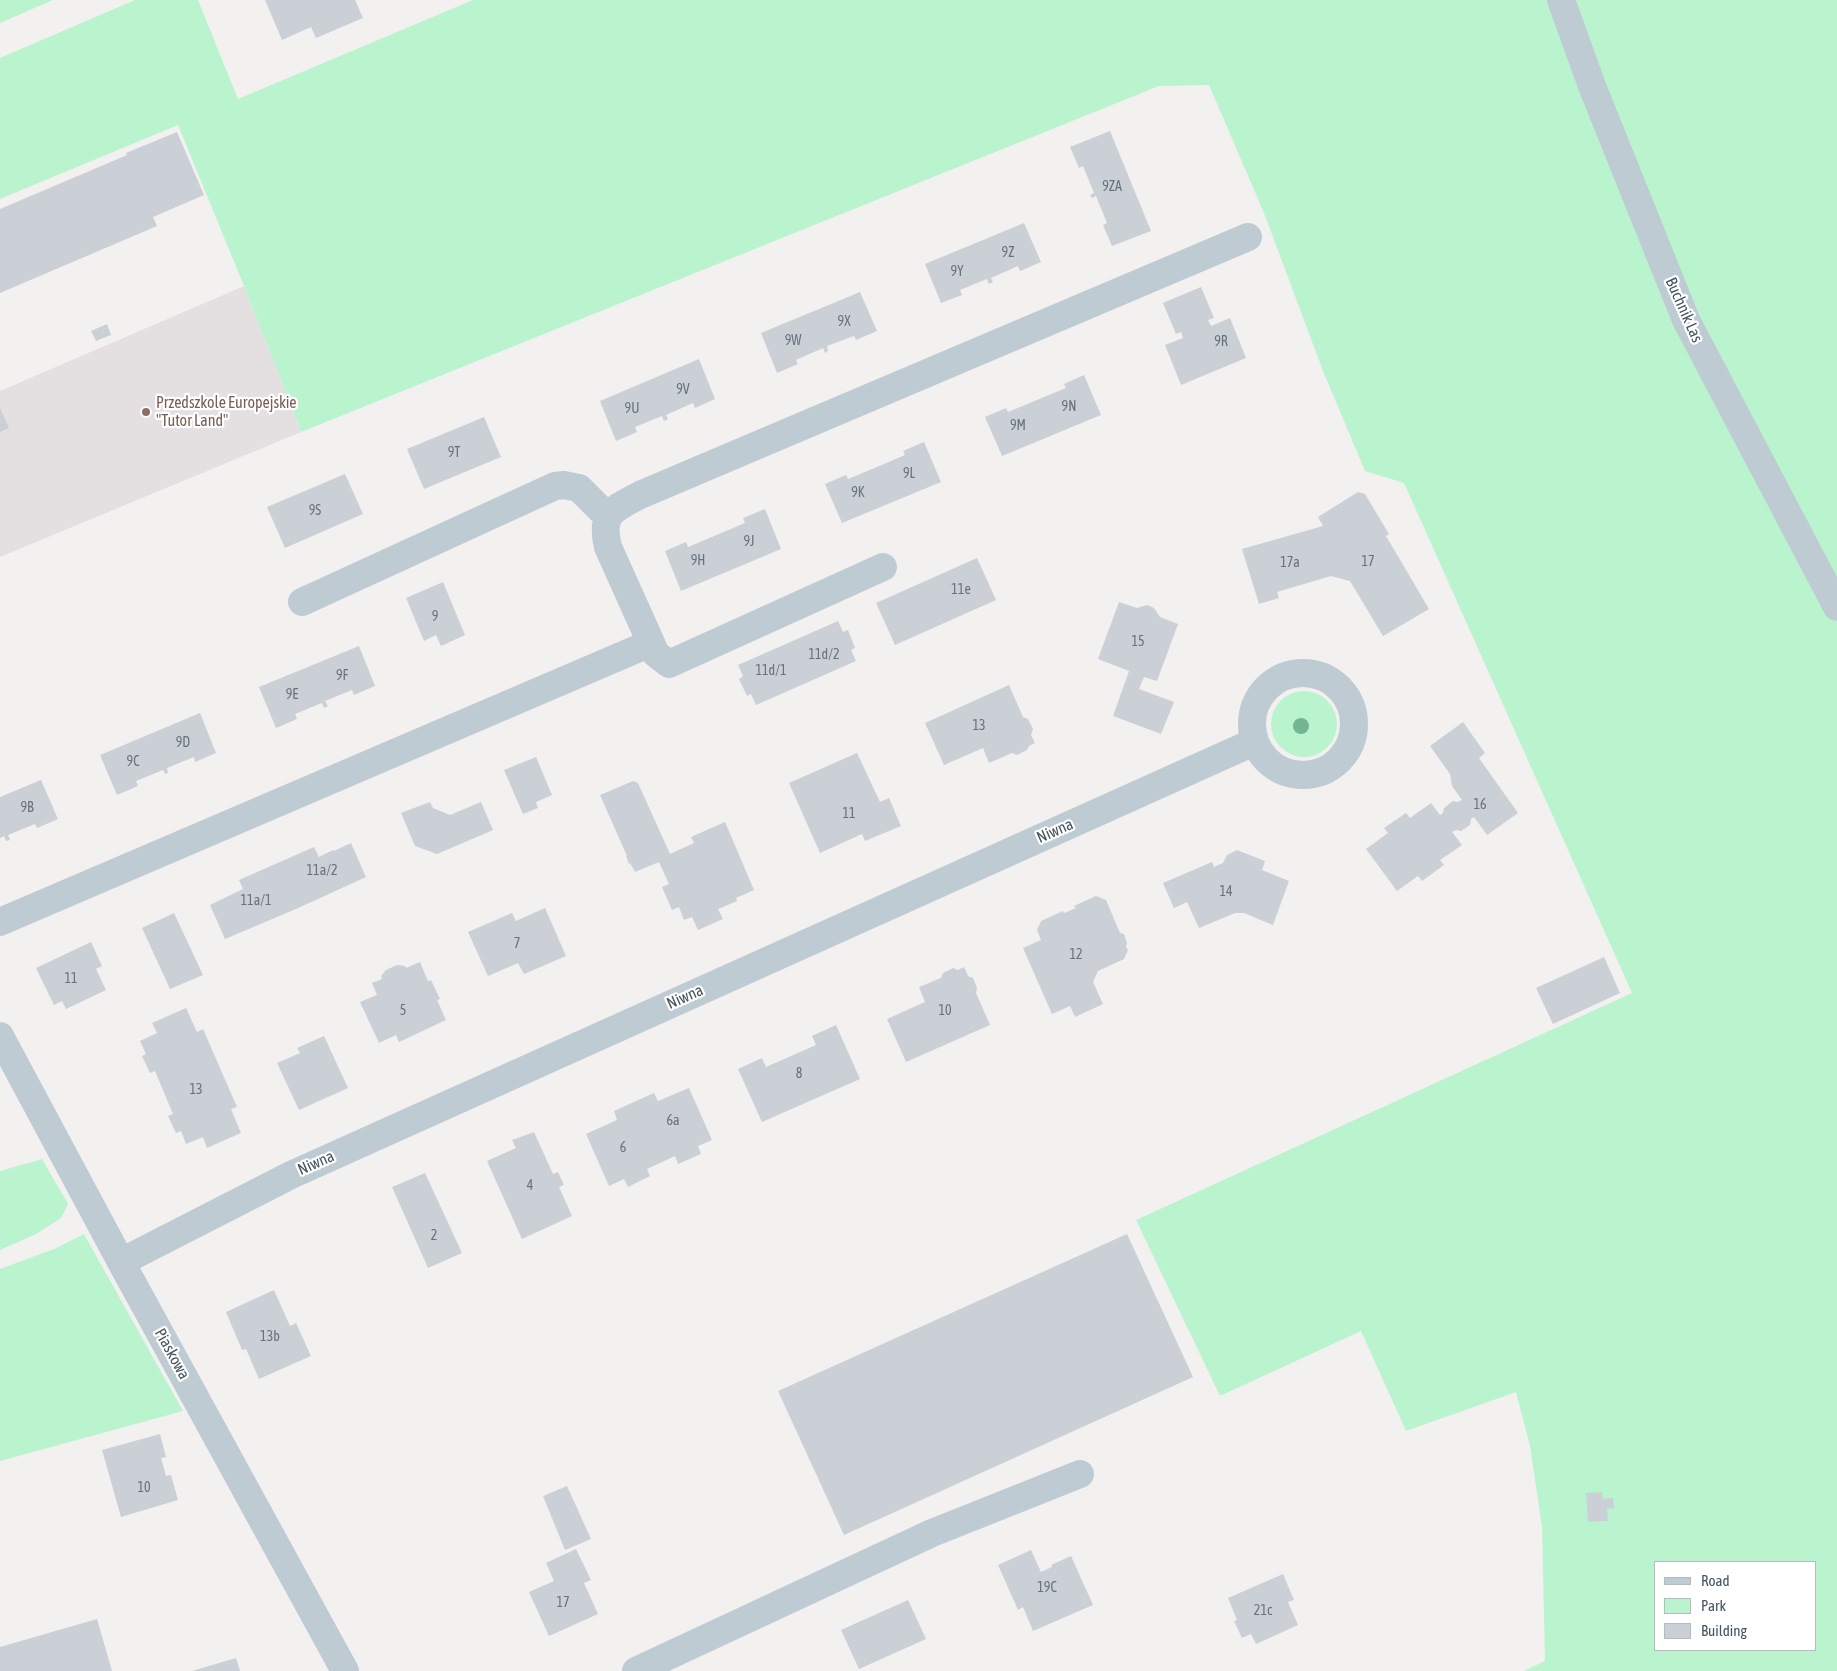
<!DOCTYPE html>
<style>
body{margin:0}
#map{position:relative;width:1837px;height:1671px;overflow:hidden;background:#f3f0f0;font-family:"Asap Condensed",sans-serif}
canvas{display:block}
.legend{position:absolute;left:1654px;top:1561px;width:162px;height:90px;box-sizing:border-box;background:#fff;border:1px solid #b5bbbf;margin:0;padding:6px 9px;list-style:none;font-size:15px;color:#455460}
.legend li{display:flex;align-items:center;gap:10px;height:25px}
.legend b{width:25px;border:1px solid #b5bbbf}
</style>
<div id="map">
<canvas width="1837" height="1671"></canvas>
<ul class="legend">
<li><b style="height:6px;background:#bfcbd3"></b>Road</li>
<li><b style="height:14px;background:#baf4ce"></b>Park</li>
<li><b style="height:14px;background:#cbcfd6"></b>Building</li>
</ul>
</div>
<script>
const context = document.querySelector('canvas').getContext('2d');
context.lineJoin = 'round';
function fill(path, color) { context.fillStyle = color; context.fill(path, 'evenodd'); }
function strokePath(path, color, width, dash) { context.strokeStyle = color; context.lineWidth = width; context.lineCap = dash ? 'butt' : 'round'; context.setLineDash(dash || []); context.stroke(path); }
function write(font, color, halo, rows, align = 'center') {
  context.font = font + ' "Asap Condensed",sans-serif'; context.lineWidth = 4.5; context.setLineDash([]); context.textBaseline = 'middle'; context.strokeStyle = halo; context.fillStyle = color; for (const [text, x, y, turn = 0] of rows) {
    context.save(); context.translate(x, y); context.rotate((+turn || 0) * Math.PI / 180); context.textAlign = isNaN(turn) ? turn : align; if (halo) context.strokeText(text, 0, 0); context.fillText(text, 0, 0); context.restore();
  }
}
fill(new Path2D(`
 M244 286 301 432 0 557V391Z`), '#e4e0e2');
fill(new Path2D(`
 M0 0H53L0 23Z
 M135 0H198L238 99 473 0H1837V1671H1524L1545 1661 1542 1527 1530 1446 1516 1392 1406 1431 1361 1331 1220 1396 1136 1220 1632 993 1404 483 1365 471 1323 371 1264 213 1209 85 1159 86 301 432 244 286 178 125 0 199V58ZM1656 1562H1816V1650H1656Z
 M1271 724a33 33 0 1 1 66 0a33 33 0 1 1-66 0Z
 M42 1159 68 1204 61 1218 36 1234 0 1250V1171Z
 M84 1234 183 1411 0 1461V1269L54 1249Z`), '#baf4ce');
fill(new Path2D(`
 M265 0H355L363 18 316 38 311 27 282 40Z
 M1110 131 1151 231 1112 246 1103 225 1107 223 1096 196 1092 198 1090 195 1094 193 1083 166 1079 168 1070 147Z
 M177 132 204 195 153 217 157 226 0 293V209L127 155 126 153Z
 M1024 223 1041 262 1020 271 1018 266 991 278 993 282 989 284 987 279 960 290 962 295 941 303 925 264Z
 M1201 287 1214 318 1208 320 1211 326 1230 318 1246 358 1181 385 1165 345 1183 338 1181 332 1176 334 1163 303Z
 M860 292 877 331 856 340 854 336 827 346 828 351 825 353 823 348 796 360 798 364 777 373 761 333Z
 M107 324 111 335 96 341 91 331Z
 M699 359 715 399 695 408 693 403 666 415 668 419 664 421 662 416 635 427 637 432 616 441 600 401Z
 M1084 375 1101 415 1002 456 985 417 1006 408 1008 412 1066 388 1064 384Z
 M0 408 9 428 0 432Z
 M484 417 501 457 424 489 407 449Z
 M924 442 941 482 842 523 825 484 846 475 848 479 877 467 905 455 903 451Z
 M345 474 363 514 285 548 267 507Z
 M1358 492 1365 494 1389 534 1386 536 1429 609 1383 636 1350 581 1331 576 1277 592 1279 598 1259 604 1242 549 1323 526 1318 517Z
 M765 509 781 549 681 591 665 551 686 542 688 547 745 523 743 518Z
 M977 558 996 600 895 645 876 603Z
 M443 582 465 635 441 646 436 635 424 641 406 598Z
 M1119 602 1137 608 1147 605 1154 608 1160 617 1178 624 1157 681 1144 677 1139 689 1174 702 1161 734 1113 716 1129 671 1098 659Z
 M838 621 843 632 848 630 855 648 851 650 856 661 756 705 751 694 747 696 739 679 743 676 738 665Z
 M359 646 375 686 354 695 352 690 325 701 328 706 324 708 322 703 295 714 297 719 276 728 259 687Z
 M1009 685 1023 717 1028 719 1033 729 1031 735 1035 743 1029 746 1027 750 1017 755 1012 753 989 763 983 748 944 765 925 723Z
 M200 713 216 753 195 762 194 757 167 768 168 773 165 774 163 770 136 781 138 786 117 795 100 755Z
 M1463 722 1485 753 1479 758 1518 813 1487 835 1474 817 1471 819 1470 825 1461 831 1456 830 1452 832 1462 845 1440 860 1444 865 1422 881 1418 876 1397 891 1366 849 1388 833 1384 828 1406 813 1410 818 1431 803 1440 815 1443 813 1444 808 1453 801 1458 802 1462 800 1452 786 1450 774 1430 746Z
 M857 753 880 802 889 798 901 826 865 841 862 834 820 853 789 783Z
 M536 757 552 795 536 802 538 808 523 814 504 770Z
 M41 780 58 819 37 828 35 824 8 835 10 840 6 841 4 836 0 838V797Z
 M633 781 638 783 670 854 694 843 691 837 725 822 754 890 736 898 737 901 718 909 723 919 698 930 692 917 684 920 679 907 672 910 662 887 669 884 659 862 635 872 630 863 629 864 626 856H627L600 795Z
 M430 802 433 808 450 815 481 802 493 830 437 854 415 846 401 813Z
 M351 843 366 877 296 909 225 939 210 905 243 889 239 880 314 847 319 857 333 850 334 851Z
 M1237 850 1265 861 1262 870 1289 881 1273 925 1244 913H1235L1199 928 1187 902 1174 908 1163 883 1212 862 1214 867 1223 863 1227 855Z
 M1096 896 1106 900 1120 933 1124 934 1127 943 1126 947 1128 950 1124 959 1098 971 1093 982 1103 1004 1075 1017 1070 1006 1052 1014 1023 948 1041 940 1037 930 1041 921 1063 911 1064 913 1076 908 1074 906Z
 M545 908 566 956 524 974 518 963 488 976 468 932 512 913 516 921Z
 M174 913 203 975 170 989 142 928Z
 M91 942 102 966 96 969 106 990 66 1009 62 1001 54 1005 36 968Z
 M1604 957 1620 993 1553 1024 1536 988Z
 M420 962 428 981 431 980 440 999 437 1000 446 1020 399 1042 396 1035 379 1043 360 1002 377 995 372 983 382 979 381 976 386 970 397 965 405 966 406 968Z
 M964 967 968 976 973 978 977 988 976 993 990 1025 906 1062 887 1019 925 1002 919 987 941 978 943 973 953 968 958 970Z
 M186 1008 197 1032 203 1029 237 1107 231 1109 241 1133 207 1148 203 1137 186 1144 181 1131 176 1133 168 1116 173 1114 155 1071 150 1073 142 1056 146 1054 140 1041 157 1033 152 1023Z
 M836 1025 860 1079 762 1122 738 1069 762 1058 766 1067 816 1045 812 1036Z
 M324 1036 348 1088 299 1110 277 1063 300 1053 297 1048Z
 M689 1088 712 1140 698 1146 701 1154 678 1164 675 1156 647 1169 650 1176 628 1187 624 1179 609 1186 586 1134 617 1120 614 1111 654 1093 658 1101Z
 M534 1132 553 1174 558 1172 564 1185 559 1187 572 1216 522 1239 487 1161 516 1148 512 1140Z
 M425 1173 462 1253 428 1268 392 1187Z
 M1127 1234 1193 1377 844 1535 778 1391Z
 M274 1290 290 1326 296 1323 311 1356 259 1379 246 1349 242 1350 226 1312Z
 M160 1434 166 1457 161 1458 166 1476 171 1475 178 1500 121 1517 102 1450Z
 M567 1486 591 1539 565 1550 543 1496Z
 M1602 1492 1603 1499 1613 1498 1614 1508 1607 1509 1608 1521 1588 1522 1586 1493Z
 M576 1549 591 1580 584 1583 598 1614 549 1636 529 1592 554 1581 546 1563Z
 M1031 1550 1041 1572 1052 1567 1051 1565 1071 1556 1093 1605 1033 1631 1023 1607 1018 1610 998 1565Z
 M1283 1574 1294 1600 1288 1602 1298 1625 1256 1644 1251 1634 1242 1638 1234 1621 1237 1620 1228 1598Z
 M908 1600 926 1639 859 1669 841 1630Z
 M97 1619 112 1671H0V1647Z
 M236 1658 240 1671H192Z`), '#cbcfd6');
strokePath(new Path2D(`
 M1561 0 1592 86 1686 320 1837 607
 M883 567 669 664 656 654 608 547C600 513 612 510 640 495L1248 237
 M302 602 555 486 564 485 579 488 608 517
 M1252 724a51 51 0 1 1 102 0a51 51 0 1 1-102 0Z
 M0 922 651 643
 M0 1036 121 1262 345 1671
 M121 1262 291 1175 1254 742
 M636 1671 932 1533 1080 1474`), '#bfcbd3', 28);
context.fillStyle = '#74b591';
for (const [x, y] of [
 [1301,726]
]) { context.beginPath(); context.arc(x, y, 8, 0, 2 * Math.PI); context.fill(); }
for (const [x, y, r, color] of [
 [146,412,5,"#8d6e63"]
]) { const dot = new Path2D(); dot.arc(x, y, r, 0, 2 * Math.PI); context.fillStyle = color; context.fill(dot); strokePath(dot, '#fff', 2); }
write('14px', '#66737e', null, [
 ["9ZA",1112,187],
 ["9Z",1008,253],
 ["9Y",957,272],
 ["9X",844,322],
 ["9W",793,341],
 ["9R",1221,342],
 ["9V",683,390],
 ["9N",1069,407],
 ["9U",632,409],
 ["9M",1018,426],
 ["9T",454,453],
 ["9L",909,474],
 ["9K",858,493],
 ["9S",315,511],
 ["9J",749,542],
 ["9H",698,561],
 ["17",1368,562],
 ["17a",1290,563],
 ["11e",961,590],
 ["9",435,617],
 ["15",1138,642],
 ["11d/2",824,655],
 ["11d/1",771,671],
 ["9F",342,676],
 ["9E",292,695],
 ["13",979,726],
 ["9D",183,743],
 ["9C",133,762],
 ["16",1480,805],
 ["9B",27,808],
 ["11",849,814],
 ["11a/2",322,871],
 ["14",1226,892],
 ["11a/1",256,901],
 ["7",517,944],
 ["12",1076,955],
 ["11",71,979],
 ["5",403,1011],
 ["10",945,1011],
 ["8",799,1074],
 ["13",196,1090],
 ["6a",673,1121],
 ["6",623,1148],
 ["4",530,1186],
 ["2",434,1236],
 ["13b",270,1337],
 ["10",144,1488],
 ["19C",1047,1588],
 ["17",563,1603],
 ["21c",1263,1611]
]);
write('16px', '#455460', '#fff', [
 ["Buchnik Las",1684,310,66],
 ["Niwna",1055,831,-24],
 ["Niwna",685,997,-24],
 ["Niwna",316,1163,-24],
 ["Piaskowa",172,1354,61]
]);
write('16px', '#785e54', '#fff', [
 ["Przedszkole Europejskie",156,403],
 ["\"Tutor Land\"",156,421]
], 'left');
</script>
